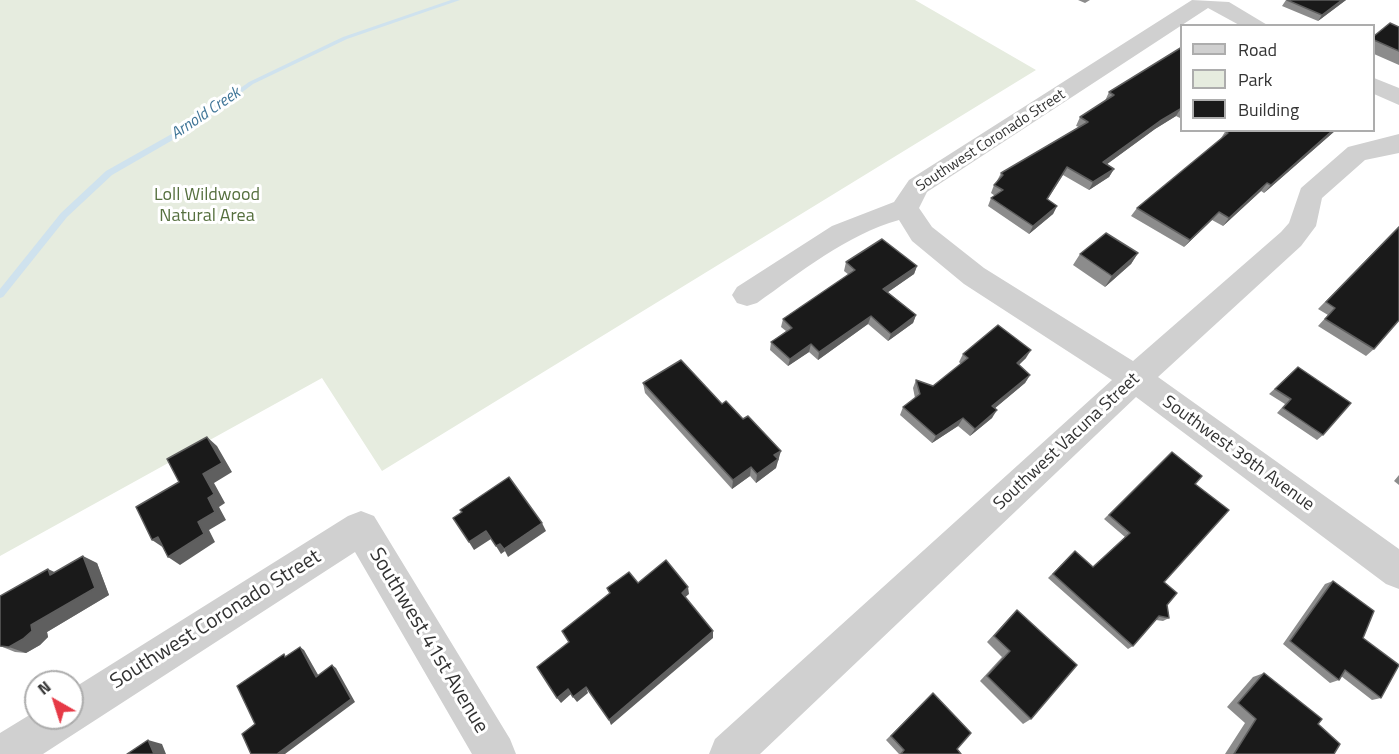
<!DOCTYPE html>
<style>
body{margin:0}
#map{position:relative;width:1399px;height:754px;overflow:hidden;background:#fff;font-family:"Titillium Web",sans-serif}
canvas{display:block}
.legend{position:absolute;left:1180px;top:24px;width:195px;height:108px;box-sizing:border-box;background:#fff;border:2px solid #adadad;margin:0;padding:8px 10px;list-style:none;font-size:18px;color:#333}
.legend li{display:flex;align-items:center;gap:12px;height:30px}
.legend b{width:30px;border:2px solid #adadad}
.north{position:absolute;left:24px;top:670px;width:60px;height:60px;box-sizing:border-box;background:#fff;border:2px solid #adadad;border-radius:50%;rotate:321deg;font-size:16px;font-weight:700;line-height:24px;text-align:center;color:#333}
.north::after{content:'';display:block;margin:auto;width:21px;height:27px;background:#e63946;clip-path:polygon(50% 0,100% 100%,50% 72%,0 100%)}
</style>
<div id="map">
<canvas width="1399" height="754"></canvas>
<ul class="legend">
<li><b style="height:8px;background:#d0d0d0"></b>Road</li>
<li><b style="height:16px;background:#e6ecdf"></b>Park</li>
<li><b style="height:16px;background:#1a1a1a"></b>Building</li>
</ul>
<div class="north">N</div>
</div>
<script>
const context = document.querySelector('canvas').getContext('2d');
context.lineJoin = 'round';
function fill(path, color) { context.fillStyle = color; context.fill(path, 'evenodd'); }
function strokePath(path, color, width, dash) { context.strokeStyle = color; context.lineWidth = width; context.lineCap = dash ? 'butt' : 'round'; context.setLineDash(dash || []); context.stroke(path); }
function write(font, color, halo, rows, align = 'center') {
  context.font = font + ' "Titillium Web",sans-serif'; context.lineWidth = 6; context.setLineDash([]); context.textBaseline = 'middle'; context.strokeStyle = halo; context.fillStyle = color; for (const [text, x, y, turn = 0] of rows) {
    context.save(); context.translate(x, y); context.rotate((+turn || 0) * Math.PI / 180); context.textAlign = isNaN(turn) ? turn : align; if (halo) context.strokeText(text, 0, 0); context.fillText(text, 0, 0); context.restore();
  }
}
fill(new Path2D(`
 M0 0H915L1036 70 382 471 322 378 0 556Z`), '#e6ecdf');
fill(new Path2D(`
 M451 0H460L347 39 253 84 197 126 112 175 67 217 3 297 0 298V289L61 213 106 171 193 122 249 82 343 37Z`), '#cfe2ee');
fill(new Path2D(`
 M1192 0 1229 2 1269 26H1241L1208 8 927 192 919 208 932 227 984 268 1133 361 1281 232 1289 223 1301 188 1348 147 1399 134V153L1365 160 1322 198 1316 226 1301 246 1158 377 1399 549V589L1386 584 1136 397 760 754H709L715 739 1112 380 964 284 912 241 899 220C846 235 801 272 757 303L747 306 737 303 732 295 737 287 832 226 894 202 909 180Z
 M1374 78 1399 88V105L1374 94Z
 M361 511 374 516 510 739 516 754H472L355 552 43 754H0V733L36 711V718H72V689L348 516Z`), '#d0d0d0');
fill(new Path2D(`
 M1078 0H1090L1085 3Z
 M1286 0H1346L1318 21 1282 6Z
 M1399 27V65L1374 54V36Z
 M1182 47V119L1176 116 1155 129 1107 164 1114 169 1109 177 1089 190 1063 175 1047 200 1057 206 1053 214 1029 234 988 206 991 198 995 196 991 193 994 185 998 181H997L1001 173 1079 127 1076 126 1080 117 1105 101 1109 92Z
 M1226 130H1336L1264 193 1261 191 1223 226 1212 220 1184 247 1131 216 1137 208 1220 140Z
 M1399 226 1374 349 1366 356 1318 326 1328 315 1318 309Z
 M1138 253 1131 264 1105 287 1073 265 1080 254Z
 M846 262 917 266 914 274 888 292 916 315 913 323 888 341 868 324 818 360 809 352 788 366 770 350 771 342 786 331 781 327 783 319 849 275 844 271Z
 M963 354 1026 358 1019 365 1030 375 1025 383 995 408 992 418 970 436 958 426 932 443 900 415 903 407 915 398 913 388 916 380 933 386 961 364 959 362Z
 M1298 367 1323 435 1317 440 1277 413 1285 404 1269 394Z
 M643 383 722 404 779 460 777 461 776 468 756 483 750 476 732 489 645 393Z
 M1172 452 1195 484 1164 582 1169 618 1163 621 1156 620 1133 646 1128 649 1048 578 1071 555 1093 567 1125 537 1104 519Z
 M1399 475V485L1394 481Z
 M97 563 109 595 47 632 48 637 40 645 26 653 15 652 0 646 55 572Z
 M1333 581 1363 638 1381 698 1372 700 1341 676 1339 680 1330 683 1283 644 1325 584Z
 M1017 610 1031 719 1023 724 980 681 1002 657 987 642 1010 617Z
 M1264 673 1318 724 1334 754H1225L1245 723 1227 707 1253 677Z
 M933 693 957 749 961 754H899L886 740Z`), '#8c8c8c');
fill(new Path2D(`
 M1342 0H1346L1318 21 1322 15Z
 M1181 108 1176 116 1155 129 1099 170 1103 162 1160 121Z
 M1333 130H1336L1264 193 1271 185Z
 M1114 169 1109 177 1089 190 1093 182Z
 M1267 183 1261 191 1223 226 1229 218Z
 M1057 206 1053 214 1029 234 1033 226Z
 M1219 212 1212 220 1184 247 1190 240Z
 M1138 253 1131 264 1105 287 1112 276Z
 M917 266 914 274 881 297 883 289Z
 M916 315 913 323 888 341 891 334Z
 M871 316 868 324 818 360 819 352Z
 M811 344 809 352 788 366 790 359Z
 M1031 350 1026 358 1012 371 1017 363Z
 M1030 375 1025 383 988 414 992 406Z
 M997 410 992 418 970 436 975 429Z
 M963 418 958 426 932 443 936 436Z
 M207 437 217 446 232 472 214 483 225 503 219 507 226 520 209 530 215 542 180 565 168 557 198 522 208 498 203 474Z
 M781 451 776 468 756 483 757 474 774 455Z
 M751 467 750 476 732 489 733 480Z
 M542 523 546 531 508 557 504 549Z
 M486 531 491 539 474 550 469 542Z
 M158 537 164 548 152 540Z
 M500 544 505 551 501 554 496 546Z
 M83 556 97 563 109 595 47 632 48 637 40 645 26 653 9 647 31 625Z
 M48 569 63 576 50 575Z
 M688 587 689 594 682 600V593Z
 M713 631V638L611 725 609 720Z
 M300 647 304 650 321 680 316 677Z
 M332 665 336 668 355 702 285 754H277Z
 M586 687 588 693 577 702 573 697Z
 M568 689 571 694 561 703 557 698Z
 M148 740 162 744 166 754H154Z`), '#5f5f5f');
const building = new Path2D(`
 M1287 0H1342L1322 15Z
 M1390 23 1399 27V51L1374 40V36Z
 M1182 47V108L1160 121 1103 162 1114 169 1093 182 1067 167 1047 199 1057 206 1033 226 991 198 1003 190 994 185 1003 175 1001 173 1088 122 1080 117 1114 95 1109 92Z
 M1226 130H1333L1271 185 1267 183 1229 218 1219 212 1190 240 1137 208 1228 133 1225 131Z
 M1399 227V320L1374 349 1325 319 1335 308 1326 302Z
 M1106 233 1138 253 1112 276 1080 254Z
 M882 239 917 266 883 289 916 315 891 334 871 316 819 352 811 344 790 359 771 342 792 328 783 319 855 270 846 262Z
 M998 325 1031 350 1017 363 1030 375 992 406 997 410 975 429 963 418 936 436 903 407 920 394 916 380 933 386 968 358 963 354Z
 M681 360 722 404 726 401 743 419 748 416 781 451 774 455 778 459 757 474 751 467 733 480 643 383Z
 M1298 367 1351 403 1323 435 1283 408 1291 399 1275 389Z
 M207 437 222 463 203 474 214 494 208 498 215 512 198 522 204 534 168 557 158 537 152 540 136 507 179 482 167 459Z
 M1172 452 1202 476 1195 484 1229 510 1164 582 1177 593 1167 605 1169 618 1159 616 1133 646 1053 574 1075 551 1093 567 1130 533 1109 515Z
 M509 477 542 523 504 549 500 544 496 546 486 531 469 542 453 518 462 512 460 510Z
 M83 556 95 588 31 625 32 631 23 639 9 647 0 646V596L48 569 50 575Z
 M666 560 688 587 682 593 713 631 609 720 586 687 573 697 568 689 557 698 537 667 569 642 562 631 610 593 607 588 629 572 638 583Z
 M1333 581 1374 611 1363 638 1399 665 1381 698 1345 670 1339 680 1290 641Z
 M1017 610 1077 665 1031 719 987 676 1010 651 994 636Z
 M300 647 316 677 332 665 351 699 277 754H251L242 734 255 724 237 686 284 654 285 657Z
 M1264 673 1322 719 1318 724 1340 744 1334 754H1234L1256 719 1238 703Z
 M933 693 971 733 957 749 961 754H901L904 750 891 736Z
 M148 740 154 754H127Z`);
fill(building, '#1a1a1a');
strokePath(building, '#5f5f5f', 1.5);
write('15px', '#333', '#fff', [
 ["Southwest Coronado Street",991,141,-33]
]);
write('italic 16px', '#3f7597', '#fff', [
 ["Arnold Creek",206,114,-34]
]);
write('18px', '#56703f', '#fff', [
 ["Loll Wildwood",207,196],
 ["Natural Area",207,217]
]);
write('18px', '#333', '#fff', [
 ["Southwest Vacuna Street",1067,442,-43],
 ["Southwest 39th Avenue",1238,454,36]
]);
write('21px', '#333', '#fff', [
 ["Southwest Coronado Street",216,620,-32],
 ["Southwest 41st Avenue",428,641,59]
]);
</script>
